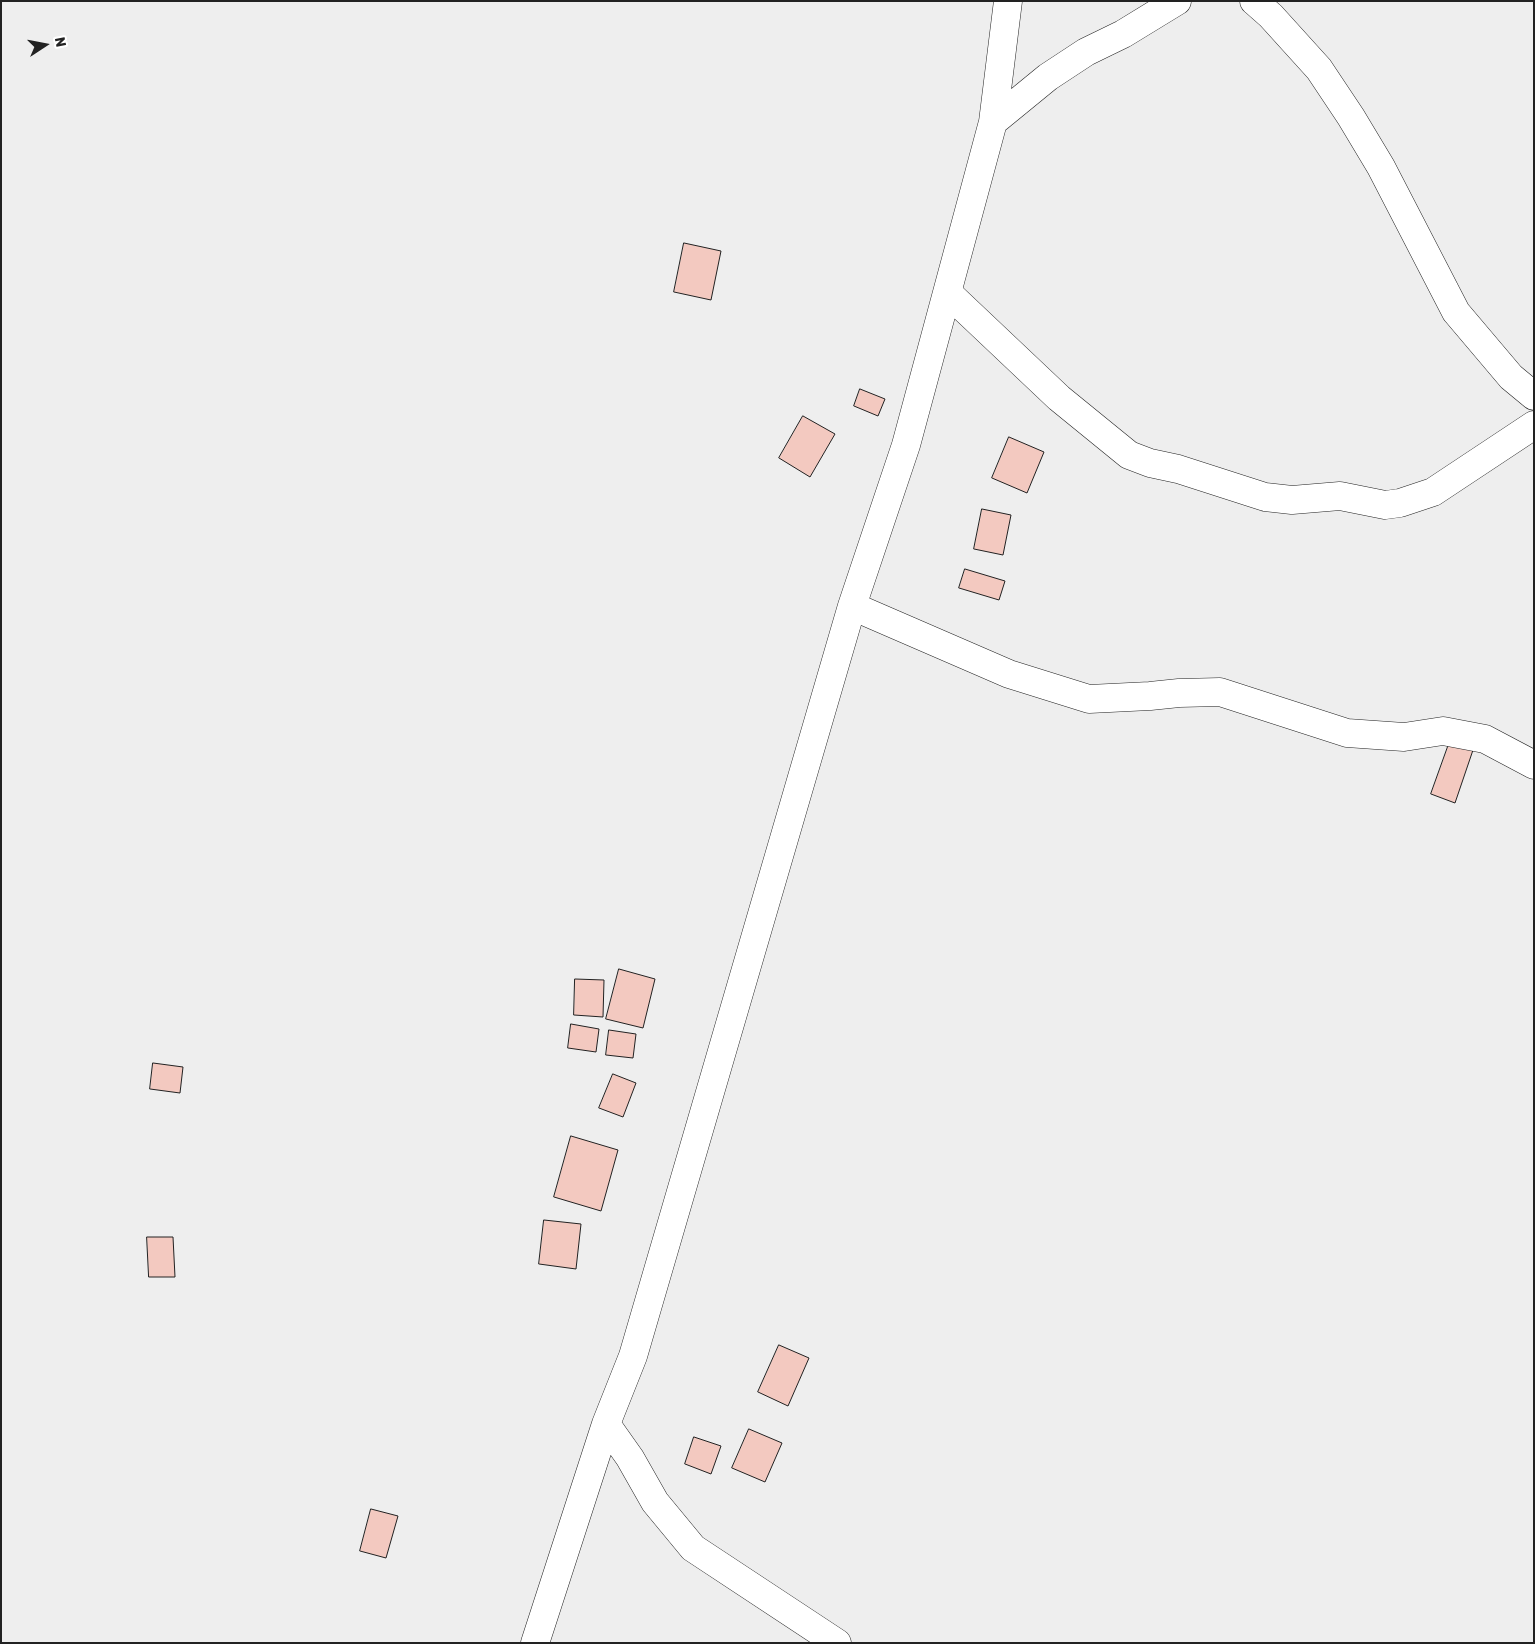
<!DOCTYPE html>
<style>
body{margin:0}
#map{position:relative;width:1535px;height:1644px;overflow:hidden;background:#fff;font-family:Rubik,sans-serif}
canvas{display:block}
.frame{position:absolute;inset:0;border:2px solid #222;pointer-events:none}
.north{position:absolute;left:20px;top:20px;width:50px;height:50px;-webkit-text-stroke:4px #fff;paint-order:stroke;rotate:79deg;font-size:14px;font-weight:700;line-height:20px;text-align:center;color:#222}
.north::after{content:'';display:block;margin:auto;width:18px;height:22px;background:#222;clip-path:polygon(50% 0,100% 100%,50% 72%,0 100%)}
</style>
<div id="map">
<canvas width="1535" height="1644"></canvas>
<div class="frame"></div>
<div class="north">N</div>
</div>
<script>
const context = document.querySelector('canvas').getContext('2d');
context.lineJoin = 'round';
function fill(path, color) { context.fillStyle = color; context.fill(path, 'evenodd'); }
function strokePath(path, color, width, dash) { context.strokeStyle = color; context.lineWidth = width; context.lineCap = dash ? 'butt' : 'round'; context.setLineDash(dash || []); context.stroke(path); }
const green = new Path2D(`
 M1 1H1534V1643H1Z`);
fill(green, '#eee');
strokePath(green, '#6f6f6f', 1);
const building = new Path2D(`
 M684 243 721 251 711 300 674 292Z
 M860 389 885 399 878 416 854 406Z
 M803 416 835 434 810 477 779 458Z
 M1009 437 1044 452 1027 493 992 478Z
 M982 509 1011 515 1003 555 974 549Z
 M965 569 1005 581 999 600 959 588Z
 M1450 741 1473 750 1455 803 1431 794Z
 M619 969 655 979 643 1028 606 1019Z
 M575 979 604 980 603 1017 574 1015Z
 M571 1024 599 1029 596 1052 568 1048Z
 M609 1030 636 1034 633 1058 606 1055Z
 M153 1063 183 1067 180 1093 150 1089Z
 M613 1074 636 1083 623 1117 599 1108Z
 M571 1136 618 1150 601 1211 554 1197Z
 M544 1220 581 1224 576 1269 539 1264Z
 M147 1237H173L175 1277H149Z
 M779 1345 809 1358 788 1406 758 1392Z
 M749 1429 782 1443 765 1482 732 1468Z
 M694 1437 721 1446 711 1474 685 1464Z
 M371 1509 398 1516 386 1558 360 1551Z`);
fill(building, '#f3c9c0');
strokePath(building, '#222', 1);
const street = new Path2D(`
 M1254 1 1271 16 1319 69 1351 117 1381 167 1456 312 1511 377 1534 396
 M993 122 1048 77 1086 52 1123 34 1177 1
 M948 293 1059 398 1129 455 1150 463 1178 469 1265 497 1292 500 1340 496 1385 505 1400 503 1433 492 1534 425
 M852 606 1009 674 1089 699 1150 696 1179 693 1220 692 1347 733 1404 737 1443 731 1485 739 1534 765
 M606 1424 630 1458 655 1502 693 1548 837 1643
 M535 1643 606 1424 633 1356 852 606 906 445 993 122 1008 1`);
strokePath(street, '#222', 29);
strokePath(street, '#fff', 28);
</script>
